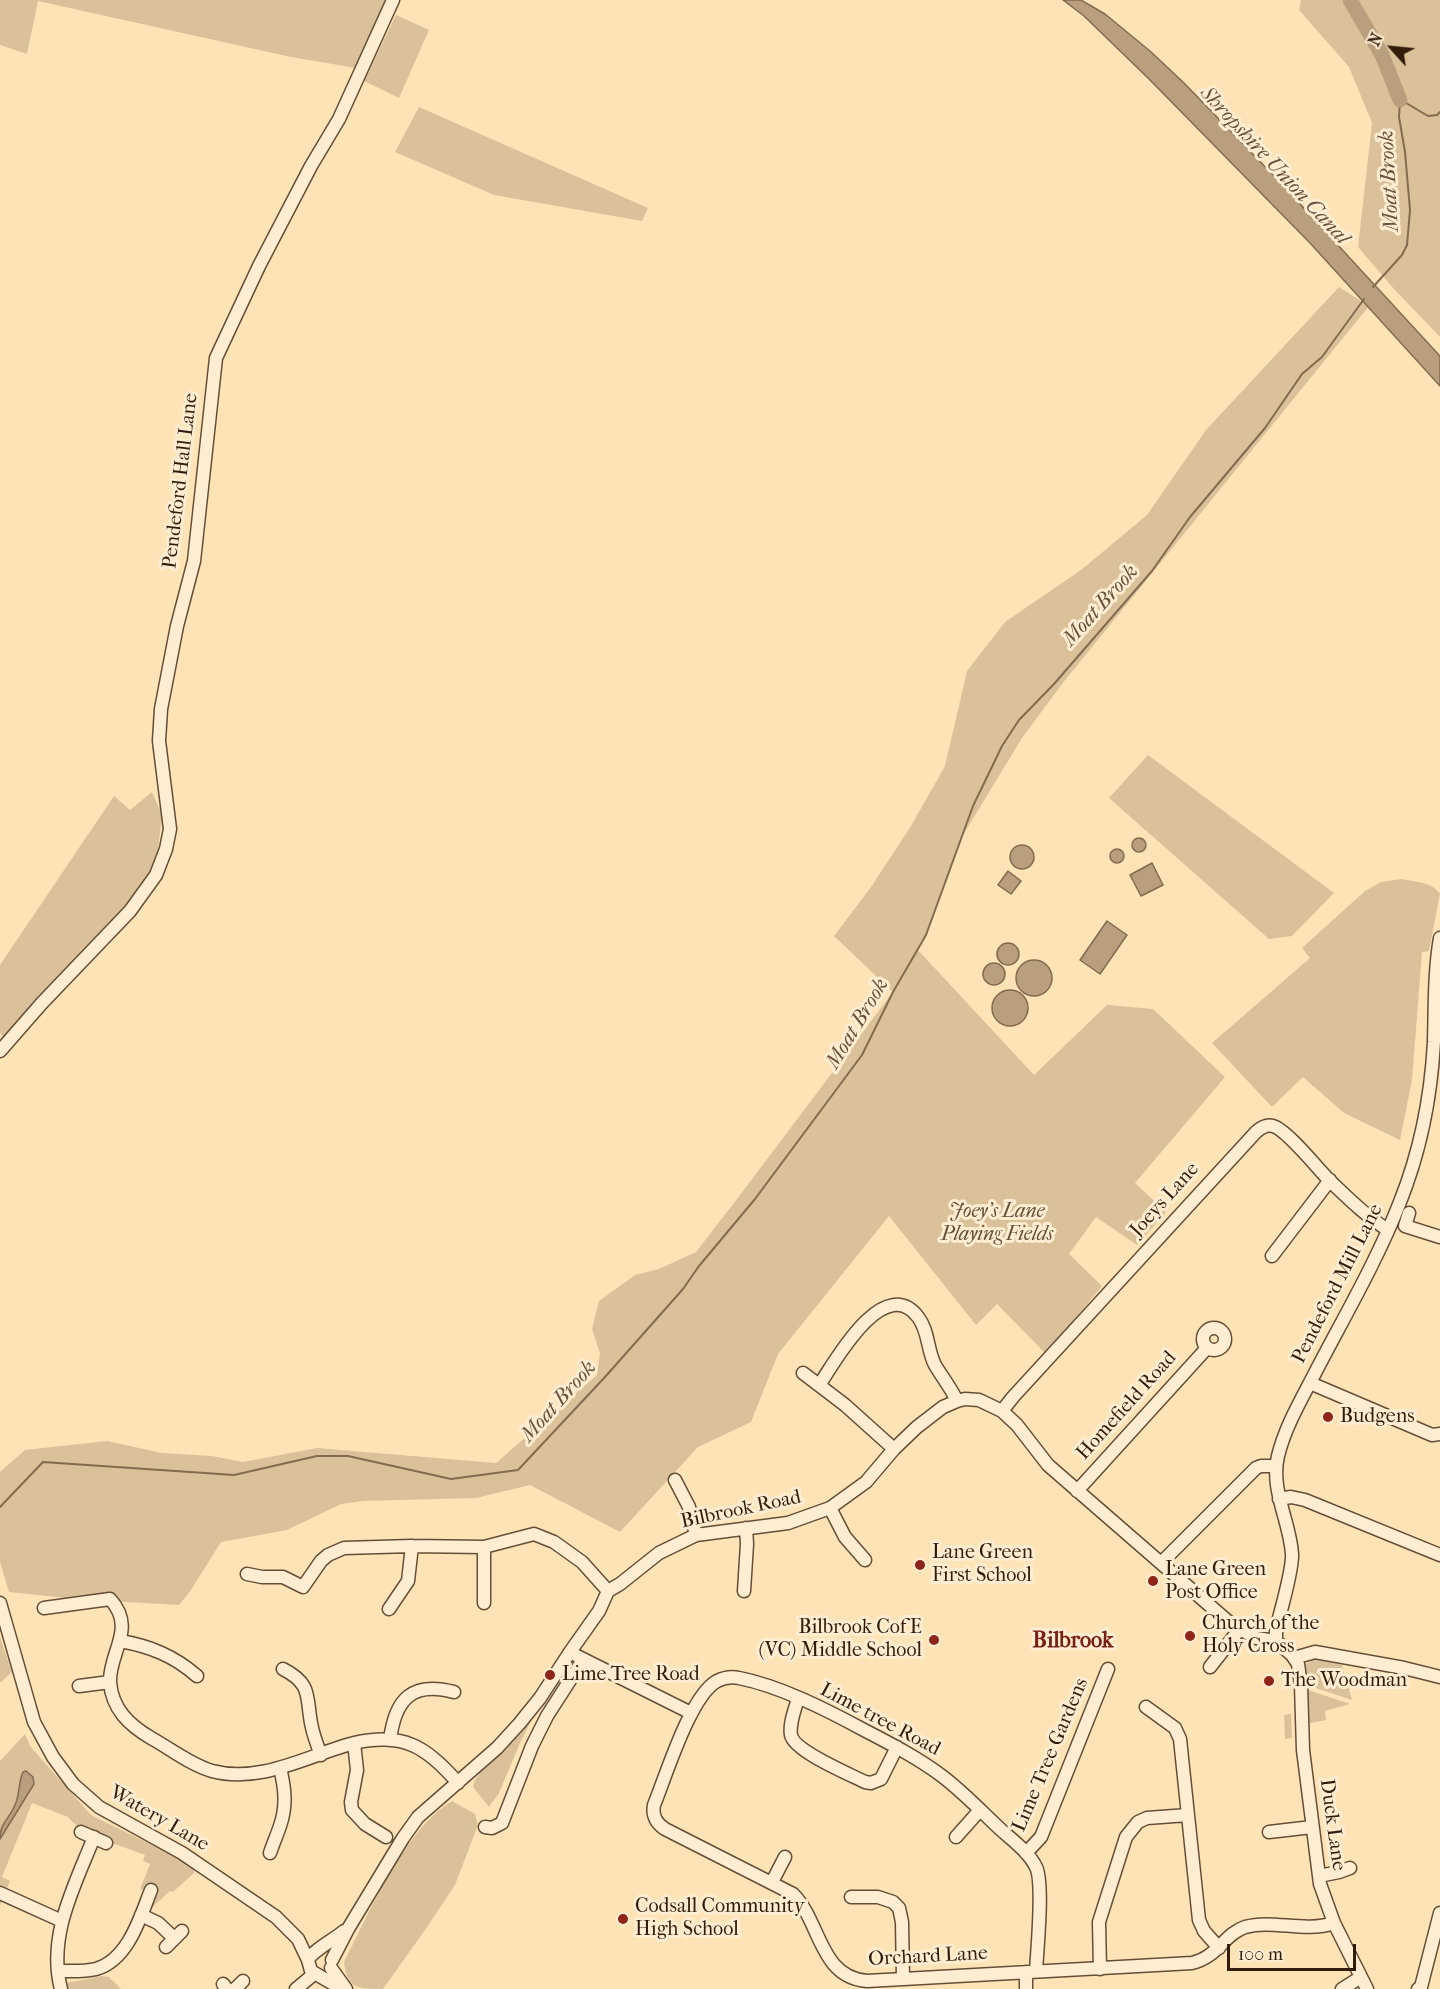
<!DOCTYPE html>
<style>
body{margin:0}
#map{position:relative;width:1440px;height:1989px;overflow:hidden;background:#fee3b7;font-family:"IM FELL French Canon",serif}
canvas{display:block}
.north{position:absolute;left:1362px;top:18px;width:60px;height:60px;-webkit-text-stroke:4px #feedd0;paint-order:stroke;rotate:297deg;font-size:16px;font-weight:700;line-height:24px;text-align:center;color:#321c0b}
.north::after{content:'';display:block;margin:auto;width:21px;height:27px;background:#321c0b;clip-path:polygon(50% 0,100% 100%,50% 72%,0 100%)}
.scale{position:absolute;left:1227px;top:1944px;width:129px;height:27px;box-sizing:border-box;border:3px solid #321c0b;border-top:0;padding-left:8px;font-size:18px;line-height:21px;white-space:nowrap;color:#321c0b;-webkit-text-stroke:4px #feedd0;paint-order:stroke}
</style>
<div id="map">
<canvas width="1440" height="1989"></canvas>
<div class="north">N</div>
<div class="scale">100 m</div>
</div>
<script>
const context = document.querySelector('canvas').getContext('2d');
context.lineJoin = 'round';
function fill(path, color) { context.fillStyle = color; context.fill(path, 'evenodd'); }
function strokePath(path, color, width, dash) { context.strokeStyle = color; context.lineWidth = width; context.lineCap = dash ? 'butt' : 'round'; context.setLineDash(dash || []); context.stroke(path); }
function write(font, color, halo, rows, align = 'center') {
  context.font = font + ' "IM FELL French Canon",serif'; context.lineWidth = 6; context.setLineDash([]); context.textBaseline = 'middle'; context.strokeStyle = halo; context.fillStyle = color; for (const [text, x, y, turn = 0] of rows) {
    context.save(); context.translate(x, y); context.rotate((+turn || 0) * Math.PI / 180); context.textAlign = isNaN(turn) ? turn : align; if (halo) context.strokeText(text, 0, 0); context.fillText(text, 0, 0); context.restore();
  }
}
fill(new Path2D(`
 M0 0H385L356 68 291 57 38 1 27 54 0 45Z
 M1301 0H1440V337L1394 289 1358 247 1372 123 1349 67 1299 10Z
 M396 15 429 30 399 98 364 81Z
 M419 107 648 208 642 221 494 195 395 152Z
 M1339 287 1369 306 1062 684 1022 738 963 835 926 935 917 949 1034 1075 1107 1005 1153 1009 1225 1077 1135 1183 1166 1212 1137 1245 1096 1217 1069 1254 1102 1286 1046 1354 997 1304 976 1325 889 1216 778 1354 751 1422 698 1447 620 1532 530 1485 476 1498 363 1501 341 1504 287 1530 221 1542 191 1590 179 1605 76 1599 9 1592 0 1562V1472L25 1450 107 1441 162 1453 212 1456 243 1462 317 1448 496 1463 597 1375 600 1353 592 1329 599 1301 635 1275 659 1269 696 1252 737 1199 893 992 834 936 871 887 911 826 945 766 967 671 1005 622 1081 570 1147 515 1206 430Z
 M1148 755 1334 893 1292 936 1269 939 1109 798Z
 M152 792 162 815 157 857 140 890 85 953 27 1012 6 1040 0 1033V965L114 796 130 810Z
 M1402 879C1416 882 1432 882 1440 894L1429 951 1422 952 1412 1080 1400 1140 1344 1113 1303 1077 1272 1107 1212 1043 1310 958 1302 948 1365 891 1381 882Z
 M0 1637 12 1672 0 1683Z
 M1314 1659 1342 1665 1352 1700 1304 1684 1303 1666Z
 M1302 1688 1350 1704 1325 1711 1326 1720 1306 1724Z
 M537 1709 520 1743 499 1793 489 1807 473 1787 474 1782 479 1774 477 1772Z
 M1291 1714 1292 1738 1285 1739 1284 1715Z
 M25 1734 30 1746 91 1815 194 1866V1873L173 1892 170 1891 149 1910 158 1889 146 1884 143 1890 140 1889 150 1864 143 1861 145 1855 112 1843 107 1851 76 1837 79 1828 68 1817 32 1803 2 1877 10 1881 0 1906V1761Z
 M452 1801 475 1814 478 1825 455 1885 425 1930 383 1989C358 1989 347 1989 344 1962 370 1912 404 1830 452 1801Z
 M102 1976 109 1977 121 1989H66V1983Z`), '#dbc19a');
const water = new Path2D(`
 M1063 0H1081L1105 14 1150 51 1184 83 1278 180 1440 356V386L1310 243 1149 79 1084 16Z
 M1132 845a7 7 0 1 1 14 0a7 7 0 1 1-14 0Z
 M1010 857a12 12 0 1 1 24 0a12 12 0 1 1-24 0Z
 M1110 856a7 7 0 1 1 14 0a7 7 0 1 1-14 0Z
 M1152 863 1163 885 1141 896 1130 875Z
 M1008 871 1021 881 1011 894 998 885Z
 M1107 921 1127 935 1100 974 1080 960Z
 M997 954a11 11 0 1 1 22 0a11 11 0 1 1-22 0Z
 M1016 978a18 18 0 1 1 36 0a18 18 0 1 1-36 0Z
 M983 974a11 11 0 1 1 22 0a11 11 0 1 1-22 0Z
 M992 1008a18 18 0 1 1 36 0a18 18 0 1 1-36 0Z
 M26 1771 33 1777 34 1784 0 1839C0 1822 9 1820 15 1805 20 1794 18 1783 23 1772Z`);
fill(water, '#b99f7d');
strokePath(water, '#836b4f', 1.5);
strokePath(new Path2D(`
 M1401 100 1428 116 1437 115 1440 112
 M1373 287 1402 255 1407 245 1410 210 1405 152 1399 117 1400 100
 M0 1507 43 1462 234 1475 317 1456H348L451 1479 518 1470 605 1377 683 1289 699 1266 755 1199 862 1055 893 992 926 935 973 806 1002 746 1019 720 1054 684 1152 571 1190 517 1265 428 1302 374 1322 357 1364 299`), '#836b4f', 2);
strokePath(new Path2D(`
 M1350 0 1382 55 1400 100`), '#b99f7d', 15);
const minor = new Path2D(`
 M0 1051 42 1003 130 911 156 875 166 849 170 829 159 741 161 709 177 626 194 561 216 358 259 266 311 166 339 119 393 0
 M1409 1213 1405 1226 1440 1237
 M1272 1256 1330 1180
 M1203 1339a11 11 0 1 1 22 0a11 11 0 1 1-22 0Z
 M803 1373 845 1405 894 1449
 M1310 1383 1432 1435 1440 1434
 M820 1384C835 1361 884 1273 918 1317 929 1331 927 1350 935 1365 942 1377 951 1388 957 1401
 M1002 1411 1013 1397 1256 1132C1261 1128 1266 1124 1273 1126 1286 1129 1319 1170 1330 1181 1349 1199 1366 1216 1388 1230
 M675 1480 689 1507 696 1535
 M1077 1491 1207 1348
 M1279 1499 1291 1497 1305 1500 1440 1555
 M830 1508 845 1537 865 1560
 M1161 1563 1256 1468 1261 1466H1276
 M247 1574 262 1577H283L303 1587 321 1561 328 1555 344 1548 412 1546 484 1547 534 1534 554 1542 582 1562 608 1591
 M744 1591 747 1544 746 1528
 M0 1603 34 1722 53 1757 73 1784 99 1807 182 1853 276 1917 298 1939 308 1960
 M484 1603V1547
 M44 1608 110 1599C137 1628 109 1652 110 1682 112 1709 129 1725 151 1738 171 1749 191 1765 212 1771 261 1784 309 1755 354 1743 404 1732 427 1747 458 1783
 M389 1609 408 1581 412 1546
 M120 1641C150 1646 174 1656 197 1676
 M1276 1641V1630C1280 1612 1293 1571 1292 1554 1290 1521 1270 1490 1278 1456 1285 1427 1301 1400 1315 1373 1344 1317 1377 1261 1400 1202 1420 1152 1431 1097 1434 1042 1435 1007 1434 973 1440 938
 M577 1656 691 1713
 M1294 1658 1315 1652 1404 1668 1440 1677
 M1210 1667 1239 1630
 M283 1669C312 1684 306 1696 311 1723 313 1734 317 1745 321 1755
 M79 1686 110 1682
 M798 1698C795 1710 789 1723 791 1735 794 1751 849 1774 865 1782L871 1783 881 1779 897 1747
 M1146 1707 1175 1728 1180 1739 1199 1920 1204 1931 1219 1948
 M390 1740C395 1699 412 1681 454 1692
 M354 1743 357 1770 351 1802 352 1810 365 1824 386 1837
 M485 1827 492 1828 502 1823 532 1746 547 1716 583 1660
 M81 1832 106 1843
 M1269 1832 1312 1827
 M956 1837 980 1810
 M270 1853C273 1844 277 1835 280 1826 287 1806 285 1788 280 1768
 M1026 1853 1041 1837 1108 1669
 M1319 1876 1339 1872 1350 1868
 M772 1882 785 1857
 M0 1893 62 1921
 M851 1897H878L893 1902 899 1908 902 1922 903 1979
 M141 1915 158 1923 174 1938
 M166 1947 182 1931
 M332 1960 348 1929 403 1838 418 1817 497 1748 519 1724 540 1698 570 1652 599 1611 608 1591 620 1584 659 1553 696 1535 788 1523 830 1508 866 1482 894 1449 917 1427 943 1407 957 1401 965 1399 979 1400 1002 1411 1017 1425 1048 1465 1231 1624 1256 1638 1276 1641 1292 1655 1298 1664 1301 1685 1303 1750 1320 1884 1334 1923 1367 1989
 M331 1968 346 1989
 M1100 1969 1099 1922 1126 1837 1138 1822 1147 1818 1188 1815
 M58 1971C70 1971 84 1972 96 1969 128 1960 140 1918 151 1890
 M1036 1971C1037 1951 1044 1883 1036 1867 1028 1851 1012 1840 999 1828 980 1810 963 1792 942 1776 918 1758 891 1744 864 1730 827 1710 780 1686 739 1678 731 1676 723 1678 717 1681 690 1696 666 1776 654 1805 652 1816 656 1823 665 1829L793 1894C821 1922 819 1977 867 1981L1192 1963C1218 1957 1224 1934 1245 1927 1274 1919 1303 1933 1334 1923
 M1026 1972V1989
 M223 1984 227 1989
 M61 1989C47 1936 75 1885 94 1837
 M235 1989 243 1981
 M296 1989 314 1974
 M342 1989 311 1971 308 1960C312 1951 335 1939 344 1931
 M1342 1989 1361 1977
 M1418 1989 1421 1987 1440 1913`);
strokePath(minor, '#654e36', 15);
strokePath(minor, '#feedd0', 12);
for (const [x, y, r, color] of [
 [1328,1417,6,"#8f2418"],
 [920,1565,6,"#8f2418"],
 [1153,1581,6,"#8f2418"],
 [1190,1636,6,"#8f2418"],
 [934,1640,6,"#8f2418"],
 [550,1675,6,"#8f2418"],
 [1269,1681,6,"#8f2418"],
 [623,1919,6,"#8f2418"]
]) { const dot = new Path2D(); dot.arc(x, y, r, 0, 2 * Math.PI); context.fillStyle = color; context.fill(dot); strokePath(dot, '#feedd0', 2); }
write('20px', '#321c0b', '#feedd0', [
 ["Pendeford Hall Lane",181,481,-83],
 ["Joeys Lane",1165,1200,-48],
 ["Pendeford Mill Lane",1338,1284,-63],
 ["Homefield Road",1127,1406,-48],
 ["Bilbrook Road",741,1510,-12],
 ["Lime tree Road",880,1720,28],
 ["Lime Tree Gardens",1051,1755,-67],
 ["Watery Lane",159,1819,30],
 ["Duck Lane",1332,1825,82],
 ["Orchard Lane",928,1957,-3]
]);
write('italic 20px', '#654e36', '#feedd0', [
 ["Joey's Lane",997,1212],
 ["Playing Fields",997,1235]
]);
write('20px', '#321c0b', '#feedd0', [
 ["Budgens",1340,1417],
 ["Lane Green",932,1553],
 ["First School",932,1576],
 ["Lane Green",1165,1570],
 ["Post Office",1165,1593],
 ["Church of the",1202,1624],
 ["Holy Cross",1202,1647],
 ["Bilbrook CofE",922,1628,"right"],
 ["(VC) Middle School",922,1651,"right"],
 ["Lime Tree Road",562,1675],
 ["The Woodman",1281,1681],
 ["Codsall Community",635,1907],
 ["High School",635,1930]
], 'left');
write('italic 21px', '#685039', '#feedd0', [
 ["Shropshire Union Canal",1274,166,47],
 ["Moat Brook",1390,181,-93],
 ["Moat Brook",1101,606,-48],
 ["Moat Brook",858,1024,-59],
 ["Moat Brook",559,1402,-48]
]);
write('bold 22px', '#7a1f14', '#feedd0', [
 ["Bilbrook",1073,1642]
]);
</script>
